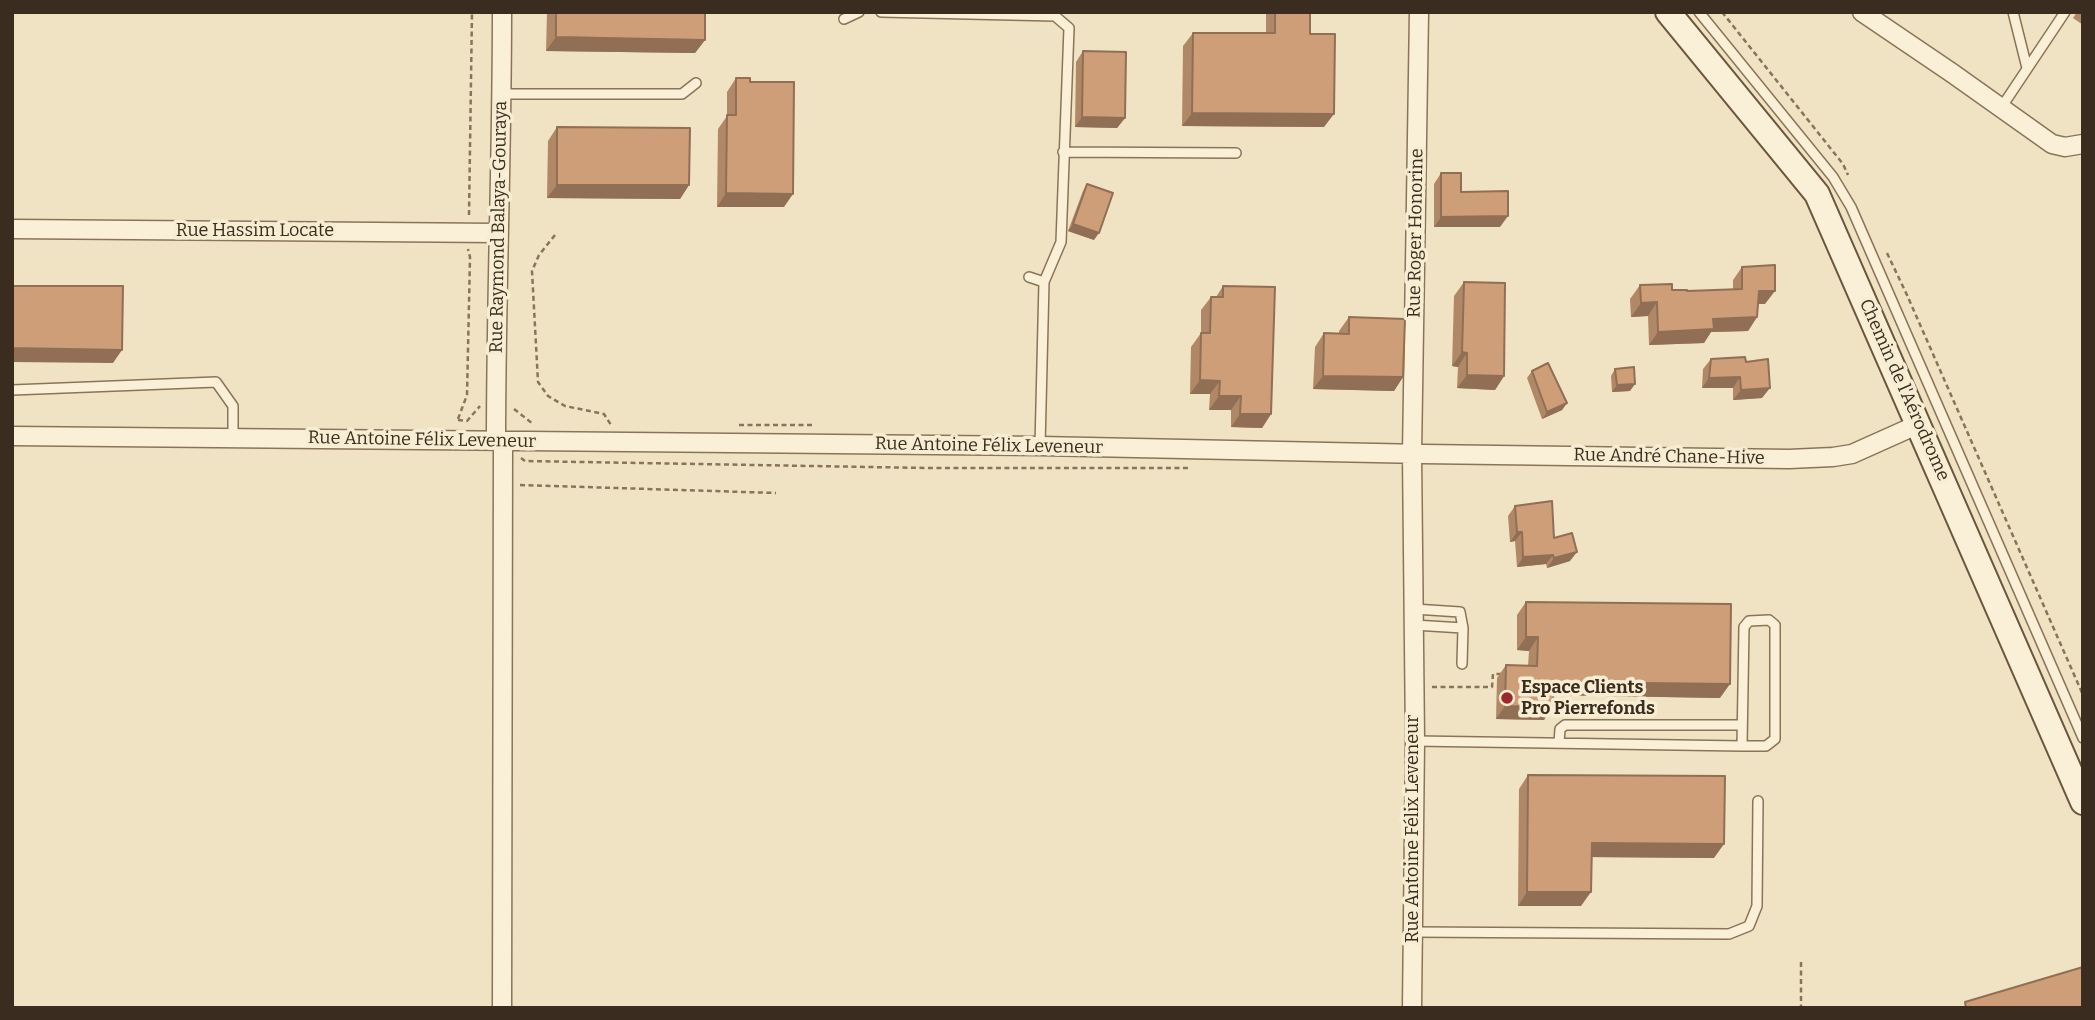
<!DOCTYPE html>
<meta charset="utf-8">
<style>
body{margin:0}
#map{position:relative;width:2095px;height:1020px;overflow:hidden;background:#efe3c3;font-family:Bitter,serif}
canvas{display:block}
.frame{position:absolute;inset:0;border:14px solid #3a2c1e;pointer-events:none}
</style>
<div id="map">
<canvas width="2095" height="1020"></canvas>
<div class="frame"></div>
</div>
<script>
const context = document.querySelector('canvas').getContext('2d');
context.lineJoin = 'round';
function strokePath(path, color, width, dash) { context.strokeStyle = color; context.lineWidth = width; context.lineCap = dash ? 'butt' : 'round'; context.setLineDash(dash || []); context.stroke(path); }
function fill(path, color) { context.fillStyle = color; context.fill(path, 'evenodd'); }
function write(font, color, halo, rows, align = 'center') {
  context.font = font + ' Bitter,serif'; context.lineWidth = 7; context.setLineDash([]); context.textBaseline = 'middle'; context.strokeStyle = halo; context.fillStyle = color; for (const [text, x, y, turn = 0] of rows) {
    context.save(); context.translate(x, y); context.rotate((+turn || 0) * Math.PI / 180); context.textAlign = isNaN(turn) ? turn : align; if (halo) context.strokeText(text, 0, 0); context.fillText(text, 0, 0); context.restore();
  }
}
const service = new Path2D(`
 M881 12 1055 16 1069 28 1061 242 1044 282 1029 277
 M1699 12 1833 177 1851 207 2083 738
 M2013 12 2027 68
 M844 19 859 12
 M502 94H682L696 83
 M2001 108 2065 12
 M1063 152 1236 153
 M12 390 216 382 233 406V438
 M1040 446 1044 282
 M1414 609 1460 612 1463 628 1462 664
 M1414 625 1463 628
 M1415 741 1742 746H1766L1775 739V625L1769 620 1749 621 1744 627 1742 746
 M1559 743 1560 729 1565 725H1742
 M1413 932 1729 934 1749 926 1757 906 1758 801`);
const minor = new Path2D(`
 M1862 12 1952 73 2052 144 2065 147 2083 144
 M12 229 497 233
 M12 436 1040 446 1423 454 1789 459 1833 457 1852 454 1919 424
 M496 441C496 298 502 155 502 12
 M502 1008 503 441
 M1412 1008 1415 741 1412 454 1419 12`);
const secondary = new Path2D(`
 M1668 12 1817 194 2083 802`);
strokePath(service, '#8a7459', 12);
strokePath(minor, '#8a7459', 21);
strokePath(secondary, '#6c553d', 28);
strokePath(new Path2D(`
 M1722 12 1843 164 1848 175
 M469 215 472 12
 M555 235 539 255 532 271 538 382 548 396 565 406 604 414 611 425
 M1887 253 1907 295 2083 695
 M514 409 533 424
 M458 419 467 395 470 257 468 249
 M458 420 467 421 480 406
 M739 425H813
 M521 458 525 461 927 468H1189
 M520 485 776 493
 M1432 687H1492L1493 674H1501
 M1801 962V1008`), '#8a7459', 2.5, [5, 3.5]);
strokePath(service, '#faf0d7', 9);
strokePath(minor, '#faf0d7', 18);
strokePath(secondary, '#faf0d7', 24);
fill(new Path2D(`
 M547 12H705V40L695 53 546 51Z
 M1266 12H1310V34L1324 127 1182 126 1183 46 1193 33H1266Z
 M2077 12H2083V25L2073 18Z
 M1083 51 1125 118 1117 128 1075 127 1076 62Z
 M736 78 750 82 784 207H717L718 129 727 116V92Z
 M557 127 689 185 680 199 547 198 548 141Z
 M1441 173 1461 192 1500 227H1434V184Z
 M1087 184 1094 240 1068 231 1083 191Z
 M1742 267 1765 304H1758L1757 317 1748 331 1711 332 1704 343 1649 345 1648 316 1631 317 1630 299 1640 285 1687 291 1733 289V280Z
 M1464 282 1504 376 1495 390 1457 388 1458 367 1452 366 1454 296Z
 M1223 286 1271 414 1262 428 1231 427V410H1209L1210 394H1190L1191 347 1201 333V310L1211 297H1216Z
 M1349 317 1403 377 1394 391 1313 389 1315 347 1324 333 1339 334V331Z
 M1711 359 1746 362 1762 398 1733 400V388H1702L1703 369Z
 M1615 369 1630 391 1612 392 1611 376Z
 M1532 371 1567 403 1562 410 1542 419 1527 378Z
 M1515 506 1554 538 1570 561 1547 568 1546 564 1517 567 1515 541 1510 542 1508 516Z
 M1526 602 1720 698 1553 695 1544 720 1496 719 1497 678 1506 665 1528 666 1529 651 1517 650V615Z
 M1528 775 1714 858 1591 857 1581 906H1518L1519 789Z`), '#b18867');
fill(new Path2D(`
 M556 37 705 40 695 53 546 51Z
 M1192 113 1334 114 1324 127 1182 126Z
 M1082 117 1125 118 1117 128 1075 127Z
 M557 185H689L680 199 547 198Z
 M726 193 793 194 784 207H717Z
 M1508 216 1500 227H1434L1441 217Z
 M1073 224 1099 233 1094 240 1068 231Z
 M1759 291H1775L1765 304H1749Z
 M1657 302 1648 316 1631 317 1641 303Z
 M1757 317 1748 331 1711 332 1704 343 1649 345 1658 332 1713 319Z
 M12 348 122 350 113 363 12 362Z
 M1462 352 1467 353 1458 367 1452 366Z
 M1467 375 1504 376 1495 390 1457 388Z
 M1323 376 1403 377 1394 391 1313 389Z
 M1740 377 1733 388H1702L1709 378Z
 M1200 380 1220 381 1210 394H1190Z
 M1635 384 1630 391 1612 392 1617 385Z
 M1770 388 1762 398 1733 400 1741 390Z
 M1219 396H1241L1231 410H1209Z
 M1567 403 1562 410 1542 419 1547 412Z
 M1240 414H1271L1262 428 1231 427Z
 M1517 532H1522L1515 541 1510 542Z
 M1577 552 1570 561 1547 568 1554 558Z
 M1553 555 1546 564 1517 567 1523 557Z
 M1526 637H1538L1529 651 1517 650Z
 M1554 682 1730 684 1720 698 1544 695Z
 M1505 706 1553 707 1544 720 1496 719Z
 M1592 843 1724 844 1714 858 1582 857Z
 M1527 892H1591L1581 906H1518Z`), '#906f54');
const building = new Path2D(`
 M556 12H705V40L556 37Z
 M1275 12H1310V34H1335L1334 114 1192 113 1193 33H1275Z
 M1083 51 1126 52 1125 118 1082 117Z
 M736 78H750V82H794L793 194 726 193 727 115H736Z
 M557 127 690 128 689 185H557Z
 M1441 173H1461V192L1508 191V216L1441 217Z
 M1087 184 1113 193 1099 233 1073 224Z
 M1775 265V291H1759L1757 317 1713 319 1714 329 1658 332 1657 302 1641 303 1640 285 1672 284V290H1687V291L1742 289V267Z
 M1464 282 1505 283 1504 376 1467 375V353L1462 352Z
 M12 286H123L122 350 12 348Z
 M1223 286 1275 287 1271 414H1240L1241 396H1219L1220 381 1200 380 1201 333H1210L1211 297H1223Z
 M1349 317 1405 319 1403 377 1323 376 1324 333 1349 334Z
 M1745 357 1746 362 1768 359 1770 388 1741 390 1740 377 1709 378 1711 359Z
 M1548 363 1567 403 1547 412 1532 371Z
 M1634 367 1635 384 1617 385 1615 369Z
 M1552 501 1554 538 1572 533 1577 552 1554 558 1553 555 1523 557 1522 532H1517L1515 506Z
 M1526 602 1731 604 1730 684 1554 682 1553 707 1505 706 1506 665 1537 666 1538 637H1526Z
 M1528 775 1725 776 1724 844 1592 843 1591 892H1527Z
 M2083 967V1008H1966L1965 1002Z`);
fill(building, '#ce9e78');
strokePath(building, '#906f54', 2);
for (const [x, y, r, color] of [
 [1507,698,7,"#9b2928"]
]) { const dot = new Path2D(); dot.arc(x, y, r, 0, 2 * Math.PI); context.fillStyle = color; context.fill(dot); strokePath(dot, '#f6edd3', 2.5); }
write('18px', '#3a2c1e', '#f6edd3', [
 ["Rue Raymond Balaya-Gouraya",499,227,-89],
 ["Rue Hassim Locate",255,231],
 ["Rue Roger Honorine",1416,233,-89],
 ["Chemin de l'Aérodrome",1904,390,66],
 ["Rue Antoine Félix Leveneur",422,440,1],
 ["Rue Antoine Félix Leveneur",989,446,1],
 ["Rue André Chane-Hive",1669,457,1],
 ["Rue Antoine Félix Leveneur",1413,829,-90]
]);
write('bold 18px', '#3a2c1e', '#f6edd3', [
 ["Espace Clients",1521,688],
 ["Pro Pierrefonds",1521,709]
], 'left');
</script>
